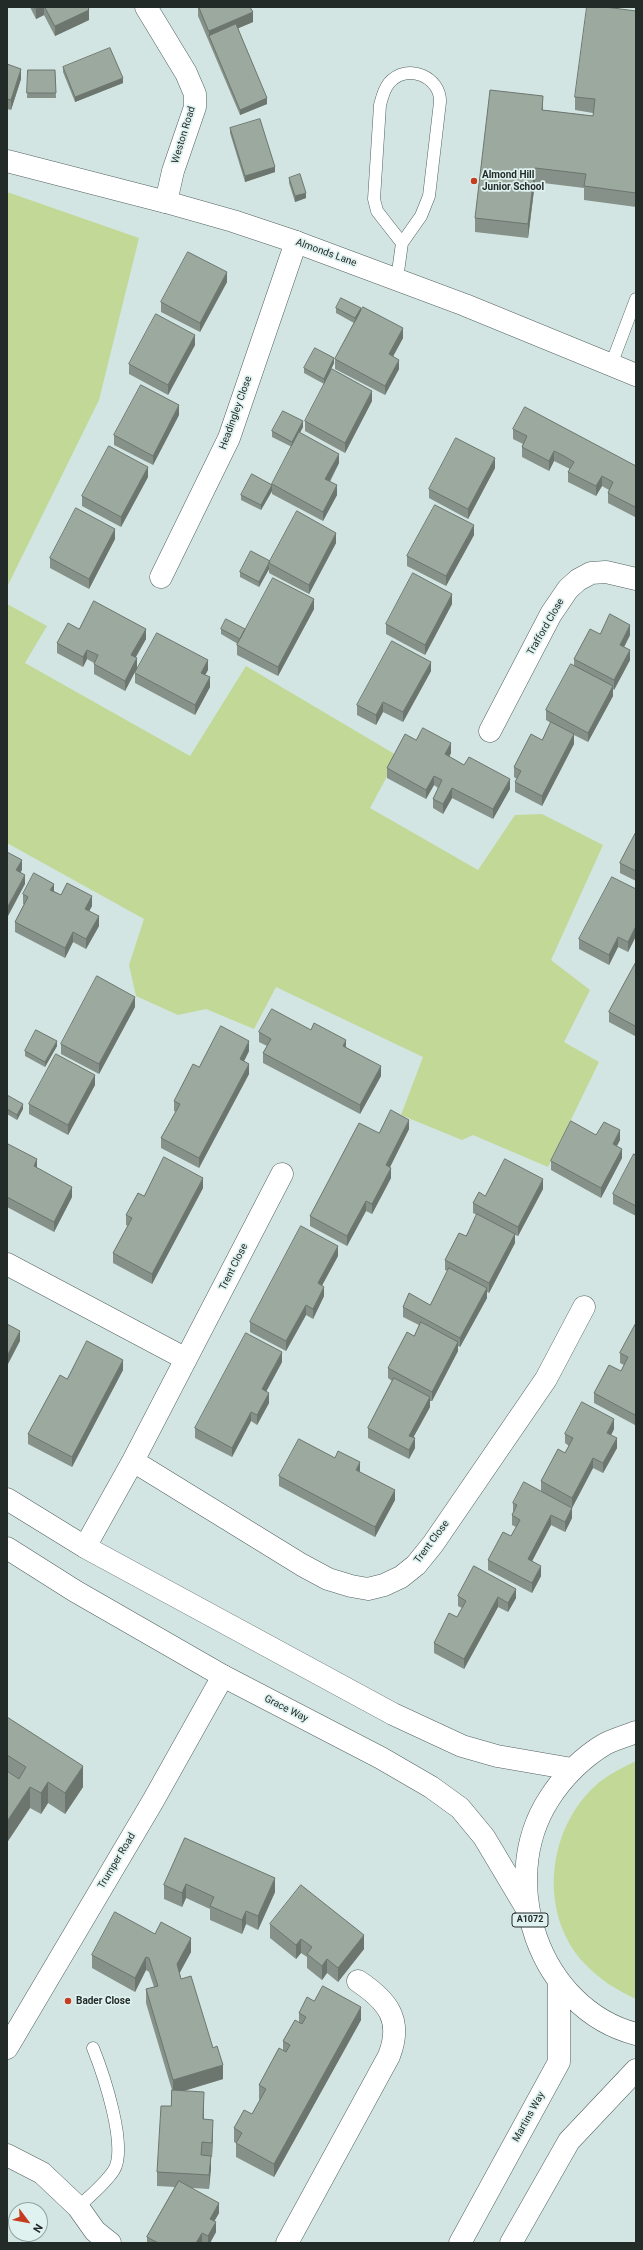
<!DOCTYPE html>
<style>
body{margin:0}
#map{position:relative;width:643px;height:2250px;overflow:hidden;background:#d2e5e2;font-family:Roboto,sans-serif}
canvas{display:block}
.frame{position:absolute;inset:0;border:8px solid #232b29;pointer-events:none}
.north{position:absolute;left:8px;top:2202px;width:40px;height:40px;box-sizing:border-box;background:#dff2ef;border:1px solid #94a2a0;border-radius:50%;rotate:122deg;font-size:11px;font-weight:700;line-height:16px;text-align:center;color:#232b29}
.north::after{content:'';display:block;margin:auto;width:14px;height:18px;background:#c63c1e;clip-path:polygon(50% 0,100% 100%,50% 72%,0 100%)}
</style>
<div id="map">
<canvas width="643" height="2250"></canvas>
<div class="frame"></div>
<div class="north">N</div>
</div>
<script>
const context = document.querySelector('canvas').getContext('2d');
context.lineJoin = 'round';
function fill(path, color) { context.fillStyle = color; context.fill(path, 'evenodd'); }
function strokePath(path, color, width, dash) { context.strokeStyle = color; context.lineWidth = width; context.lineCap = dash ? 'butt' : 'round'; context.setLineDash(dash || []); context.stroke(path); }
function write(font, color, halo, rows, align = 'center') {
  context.font = font + ' Roboto,sans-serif'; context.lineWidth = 3.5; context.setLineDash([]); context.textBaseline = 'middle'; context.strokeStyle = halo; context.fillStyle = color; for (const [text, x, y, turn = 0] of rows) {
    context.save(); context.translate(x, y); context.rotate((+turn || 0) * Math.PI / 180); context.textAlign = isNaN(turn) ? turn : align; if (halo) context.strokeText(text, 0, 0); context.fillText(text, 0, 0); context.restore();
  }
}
fill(new Path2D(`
 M7 192 139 238 99 400 7 587Z
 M7 604 47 626 25 663 190 756 246 666 398 756 370 808 478 870 515 815 542 814 603 845 551 960 590 990 564 1042 599 1062 548 1167 473 1135 462 1140 401 1115 423 1057 276 987 254 1029 206 1009 178 1015 136 996 129 965 144 919 7 843Z
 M636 1761V1999C616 1990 599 1979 584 1963 538 1913 547 1830 595 1786 607 1775 622 1768 636 1761Z`), '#c1d897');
const service = new Path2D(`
 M397 279 402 243 421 216 429 196 440 102C441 77 407 62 389 83 384 89 382 97 380 105L374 199 377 211 402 243
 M611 365 636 299
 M78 2207C90 2196 105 2184 114 2170 128 2146 103 2073 93 2048`);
const minor = new Path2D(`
 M146 7 186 73 195 94V107L173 171 166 202
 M161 577 229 438 296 242
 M490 731 551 614 568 589 578 580 591 573 606 572 636 579
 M7 1264 186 1359
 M133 1461 302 1565 328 1579 351 1586 368 1589 384 1585 401 1577 416 1565 433 1544 546 1379 584 1307
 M85 1547 133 1461 282 1174
 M7 2048 153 1801 223 1676
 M7 2155 42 2173 78 2207 95 2231 110 2243
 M287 2243 389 2056C403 2020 388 2001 358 1981`);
const tertiary = new Path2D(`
 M7 161 166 202 233 221 296 242 465 305 636 375
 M7 1499 85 1547 393 1714 462 1746 497 1756 572 1769
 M7 1548 75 1591 223 1676 381 1758 431 1787 460 1808 484 1837 527 1909`);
const primary = new Path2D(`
 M636 1732C626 1736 615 1739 605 1744 583 1757 562 1778 549 1799 496 1881 539 2009 636 2034
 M460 2243 559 2062V1981
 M511 2243 569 2141 636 2070`);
strokePath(service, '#51615f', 13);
strokePath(minor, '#51615f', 23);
strokePath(tertiary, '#51615f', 23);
strokePath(primary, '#51615f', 23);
strokePath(service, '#fff', 12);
strokePath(minor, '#fff', 22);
strokePath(tertiary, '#fff', 22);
strokePath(primary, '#fff', 22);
fill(new Path2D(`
 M30 7H88L89 20 55 36 44 15 36 19Z
 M198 7H250L253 22 238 28 267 104 240 115 198 16Z
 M636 11V207L584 200V188L535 182 528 238 475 232V218L543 110 593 116V113L575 110V97Z
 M7 64 21 79 11 110 7 109Z
 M63 67 123 83 75 102 63 72Z
 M28 70H55L56 98H27Z
 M230 128 275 172 245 182 230 133Z
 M289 178 306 198 295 202 289 183Z
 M227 282 200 332 161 312V302Z
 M336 308 361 311 403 338 393 356 399 369 385 395 335 369V359L354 323 336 313Z
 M195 345 168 395 129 374V364Z
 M334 363 324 384 304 373V368Z
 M372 401 345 453 305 431V421Z
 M179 415 153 465 114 445V435Z
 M303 427 292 447 272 437V431Z
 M513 429 636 466 635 517 608 503V493L609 490 602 486 596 496 568 482V472L570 469 554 461 549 471 522 457V447L523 444 513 439Z
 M339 463 330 482 337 495 323 521 272 494V491L261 510 241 500V495L272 484Z
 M495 468 468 519 429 498V489Z
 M148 477 121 527 82 506V496Z
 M474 535 446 586 407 566V556Z
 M115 539 89 589 50 568V558Z
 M336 543 309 594 269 573V569L259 587 240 577V572Z
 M452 604 425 655 386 634V624Z
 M314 609 278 676 237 655V645L238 644 221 634V629L245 630Z
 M79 629 146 639 136 657 137 668 125 691 94 674V663L87 659 83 667 57 653V643Z
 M600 634 630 635 624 647 630 660 614 690 613 689V696L588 742 574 735V744L542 806 515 792V782L517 779 514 777V767L542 740 551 723 546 720V710L574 665V659Z
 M208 670 205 675 210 687 195 715 135 683V673Z
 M431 671 403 722 383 712 376 725 357 715V705Z
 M416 740 451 753 449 757 510 789 493 819 452 798 443 814 433 808V799L438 788 434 785 426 799 387 778V768Z
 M636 832V881L620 873V863Z
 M636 889V936L628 952 618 947 609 965 579 949V939Z
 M54 891 61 895 92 906 89 911 99 926 86 949 73 942 65 958 15 932V922L24 904H23V894Z
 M636 962 635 1036 609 1022V1012Z
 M135 1007 99 1074 61 1054V1044Z
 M311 1030 346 1047 381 1076 360 1114 263 1063V1053L267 1046 259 1042V1032Z
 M57 1046 45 1067 25 1056V1051Z
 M249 1051 244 1061 249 1074 199 1168 161 1148V1138L176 1112 174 1111V1101L199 1067Z
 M95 1085 68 1135 29 1114V1104Z
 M7 1095 23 1109 17 1120 7 1114Z
 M409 1129 390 1167 391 1178 372 1214 366 1211 347 1246 310 1226V1216L379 1133Z
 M596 1135 620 1140 617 1146 622 1158 601 1198 551 1170V1161Z
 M7 1145 37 1168 72 1197 54 1232 7 1207Z
 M636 1156V1216L613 1204V1194Z
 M203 1188 152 1284 113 1263V1253L128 1226 126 1225V1215L144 1196Z
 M543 1189 518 1236 515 1235V1243L489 1293 487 1292V1298L460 1347 458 1346V1351L432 1401H430V1407L413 1438 415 1448 409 1459 368 1438V1428L392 1381 388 1378V1368L414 1336 419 1325 403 1317V1307L430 1305 448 1271 445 1270V1260L466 1236 477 1215 473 1213V1203L485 1196Z
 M338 1256 322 1285 324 1296 313 1319 306 1315 286 1351 250 1332V1322Z
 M636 1323V1424L635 1425 594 1403V1393L621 1371 624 1365 620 1363V1353Z
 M282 1362 266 1392 269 1403 257 1425 251 1421 232 1457 195 1438V1428Z
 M123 1370 72 1467 28 1444V1434L67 1379Z
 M614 1429 611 1435 617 1448 603 1473 593 1468 572 1508V1518L565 1532 551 1525 532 1561 541 1576 532 1593 488 1570V1560L511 1536 516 1527 512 1525V1515L513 1513V1503L541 1491V1481L565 1453 569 1446 565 1443V1434Z
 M279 1476 395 1500 375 1537 279 1486Z
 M474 1566 516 1598 508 1612 498 1607 464 1669 434 1653V1643L457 1617 462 1608 458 1606V1596Z
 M7 1717 83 1787 65 1814 48 1803 41 1814 30 1808 8 1841H7Z
 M185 1838 275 1892 258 1930 246 1924 242 1934 210 1920V1909L186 1898 182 1907 164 1899V1885Z
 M270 1924 364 1949 338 1982 327 1973 322 1980 307 1968V1957L301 1953 296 1959 270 1938Z
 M155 1934 191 1952 179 1973 181 1979 213 2048 223 2079 184 2091 204 2106V2119L213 2134 212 2157H211L209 2189 192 2188 219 2213 214 2221 216 2232 210 2243H147V2237L175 2187 157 2186V2172L171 2106 172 2090 146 2003V1989L154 1987 149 1972 146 1970 135 1992 92 1968V1955Z
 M314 2001 361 2020 274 2177 236 2157V2143L234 2142V2128L252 2114 260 2100 259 2099V2085L283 2050V2041L299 2022V2013Z`), '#859189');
fill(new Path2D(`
 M40 7H44V15L36 19V9Z
 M89 10V20L55 36V26Z
 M253 12V22L211 40 209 36V41V31Z
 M21 69V79L11 110V100Z
 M123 78V83L75 102V97Z
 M543 96V110H542Z
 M267 98V104L240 115V110Z
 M275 167V172L245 182V176Z
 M535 168V182L528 238V224Z
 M306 193V198L295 202V196Z
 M227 272V282L200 332V323Z
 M361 308V313L355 324V318Z
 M403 328V338L389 364V354Z
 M195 335V345L168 395V385Z
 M334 358V363L324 384V379Z
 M399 360V369L385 395V386Z
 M372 391V401L345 453V443Z
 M179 405V415L153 465V456Z
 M303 421V427L292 447V442Z
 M554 451V461L549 471V461Z
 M339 454V463L325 489V479Z
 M495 458V468L468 519V509Z
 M148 467V477L121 527V517Z
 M602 476V486L596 496V486Z
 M272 485V491L261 510V505Z
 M337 485V495L323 521V512Z
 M636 506V515L635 517V507Z
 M474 525V535L446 586V576Z
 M115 529V539L89 589V579Z
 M336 533V543L309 594V585Z
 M269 564V569L259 587V582Z
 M452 594V604L425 655V645Z
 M314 599V609L278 676V667Z
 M630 625V635L620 655V645Z
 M146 629V639L131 665V655Z
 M87 650V659L83 667V657Z
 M630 650V660L614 690V680Z
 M137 658V668L125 691V681Z
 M208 660V670L201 682V673Z
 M431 662V671L403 722V712Z
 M210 677V687L195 715V705Z
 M613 686V696L588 742V733Z
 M383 702V712L376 725V715Z
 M574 734V744L542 806V796Z
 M451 743V753L445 764V754Z
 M434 776V785L426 799V790Z
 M510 779V789L493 819V809Z
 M452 788V798L443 814V804Z
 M22 860V870L16 880V870Z
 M25 875V884L7 918V908Z
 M54 884V893L50 890Z
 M92 896V906L85 919V909Z
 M99 916V926L86 949V939Z
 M636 926V936L628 952V942Z
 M73 932V942L65 958V948Z
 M618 937V947L609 965V955Z
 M135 997V1007L99 1074V1064Z
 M636 1023V1033L635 1036V1026Z
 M346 1040V1050L343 1046Z
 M57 1041V1046L45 1067V1062Z
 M249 1041V1051L240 1069V1059Z
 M249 1064V1074L199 1168V1158Z
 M381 1066V1076L360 1114V1105Z
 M95 1075V1085L68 1135V1125Z
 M23 1104V1109L17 1120V1115Z
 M409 1120V1129L386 1175V1165Z
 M620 1130V1140L613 1153V1144Z
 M622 1149V1158L601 1198V1188Z
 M37 1159V1169L34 1166Z
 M391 1168V1178L372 1214V1204Z
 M203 1178V1188L152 1284V1274Z
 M543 1179V1189L518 1236V1227Z
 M72 1187V1197L54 1232V1222Z
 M366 1201V1211L347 1246V1236Z
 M515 1234V1243L489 1293V1283Z
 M338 1246V1256L318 1293V1283Z
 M324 1287V1296L313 1319V1309Z
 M487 1288V1298L460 1347V1338Z
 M306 1305V1315L286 1351V1341Z
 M20 1331V1341L7 1366V1356Z
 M458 1342V1351L432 1401V1392Z
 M282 1352V1362L262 1399V1389Z
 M123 1360V1370L72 1467V1457Z
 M269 1393V1403L257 1425V1415Z
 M430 1397V1407L409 1445V1436Z
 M251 1412V1421L232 1457V1448Z
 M636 1414V1424L635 1425V1415Z
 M614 1419V1429L607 1443V1433Z
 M415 1438V1448L409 1459V1450Z
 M617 1438V1448L603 1473V1463Z
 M593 1458V1468L572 1508V1518L565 1532V1522L572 1508V1498Z
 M360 1462V1472L356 1470Z
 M395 1490V1500L375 1537V1527Z
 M551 1515V1525L528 1569V1559Z
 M541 1566V1576L532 1593V1583Z
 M516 1589V1598L508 1612V1603Z
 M498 1597V1607L464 1669V1659Z
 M83 1766V1787L65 1814V1793Z
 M48 1782V1803L41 1814V1793Z
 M30 1787V1808L8 1841V1820Z
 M275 1878V1892L258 1930V1916Z
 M186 1884V1898L182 1907V1893Z
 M246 1911V1924L242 1934V1920Z
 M364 1935V1949L338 1982V1968Z
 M191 1938V1952L177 1978V1964Z
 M301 1939V1953L296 1959V1945Z
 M146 1957V1970L135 1992V1978Z
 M327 1959V1973L322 1980V1966Z
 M361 2007V2020L274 2177V2164Z
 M223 2065V2079L173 2094V2080Z
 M204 2092V2106L203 2133V2119Z
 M213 2120V2134L212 2157V2143Z
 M211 2156V2170L209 2189V2175Z
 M219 2203V2213L210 2229V2219Z
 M216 2222V2232L210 2243H208V2236Z
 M202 2233V2243H196Z`), '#6c766f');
const building = new Path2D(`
 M34 7H40L36 9Z
 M45 7H88L89 10 55 26Z
 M199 7H250L253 12 209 31Z
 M587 7H605L636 11V193L584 186 586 174 535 168 528 224 475 218 490 90 543 96 542 110 593 116 595 99 575 97Z
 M236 24 267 98 240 110 209 36Z
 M110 48 123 78 75 97 63 67Z
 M7 64 21 69 11 100 7 99Z
 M28 70H55L56 93H27Z
 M260 119 275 167 245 176 230 128Z
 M300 174 306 193 295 196 289 178Z
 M188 252 227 272 200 323 161 302Z
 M341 298 361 308 355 318 336 308Z
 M363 307 403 328 389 354 399 360 385 386 335 359Z
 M156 314 195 335 168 385 129 364Z
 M315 348 334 358 324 379 304 368Z
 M332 369 372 391 345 443 305 421Z
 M141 385 179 405 153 456 114 435Z
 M525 407 636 466V506L635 507 608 493 613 482 602 476 596 486 568 472 574 462 564 456 554 451 549 461 522 447 527 436 513 429Z
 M283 411 303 421 292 442 272 431Z
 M299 432 339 454 325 479 337 485 323 512 272 484Z
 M456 438 495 458 468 509 429 489Z
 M109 446 148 467 121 517 82 496Z
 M252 474 272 485 261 505 241 495Z
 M435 505 474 525 446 576 407 556Z
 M76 508 115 529 89 579 50 558Z
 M297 511 336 533 309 585 269 563Z
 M251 551 270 561 259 582 240 572Z
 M413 573 452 594 425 645 386 624Z
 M273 578 314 599 278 667 237 645Z
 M94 601 146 629 131 655 137 658 125 681 94 664 98 655 87 650 83 657 57 643 68 623 79 629Z
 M610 614 630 625 620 645 630 650 614 680 574 659 590 629 600 634Z
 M226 619 245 629 240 639 221 629Z
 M157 633 208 660 201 673 210 677 195 705 135 673Z
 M392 641 431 662 403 712 383 702 376 715 357 705Z
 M571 664 613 686 588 733 546 710Z
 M551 722 574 734 542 796 515 782 521 771 514 767 531 734 542 740Z
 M423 728 451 743 445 754 464 765 469 757 510 779 493 809 452 788 443 804 433 799 442 780 434 776 426 790 387 768 405 734 416 740Z
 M636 832V871L620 863Z
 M7 852 22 860 16 870 25 875 7 908Z
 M34 873 54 884 50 890 61 895 67 883 92 896 85 909 99 916 86 939 73 932 65 948 15 922 28 897 23 894Z
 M612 877 636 889V926L628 942 618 937 609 955 579 939Z
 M636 962V1023L635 1026 609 1012Z
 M97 976 135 997 99 1064 61 1044Z
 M272 1009 311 1030 314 1023 346 1040 343 1046 381 1066 360 1105 263 1053 271 1039 259 1032Z
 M221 1026 249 1041 240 1059 249 1064 199 1158 161 1138 180 1104 174 1101 193 1064 199 1067Z
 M36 1030 57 1041 45 1062 25 1051Z
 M56 1054 95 1075 68 1125 29 1104Z
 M7 1095 23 1104 17 1115 7 1109Z
 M391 1110 409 1120 386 1165 391 1168 372 1204 366 1201 347 1236 310 1216 359 1123 379 1133Z
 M571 1121 596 1135 604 1122 620 1130 613 1144 622 1149 601 1188 551 1161Z
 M8 1144 37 1159 34 1166 72 1187 54 1222 7 1197V1145Z
 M634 1154 636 1156V1206L613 1194Z
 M164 1157 203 1178 152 1274 113 1253 132 1218 126 1215 138 1193 144 1196Z
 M505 1159 543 1179 518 1227 473 1203 479 1192 485 1196Z
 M477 1214 515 1234 489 1283 445 1260 459 1233 466 1236Z
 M301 1226 338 1246 318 1283 324 1287 313 1309 306 1305 286 1341 250 1322Z
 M449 1268 487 1288 460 1338 403 1307 409 1293 430 1305Z
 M421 1322 458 1342 432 1392 388 1368 407 1332 414 1336Z
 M636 1323V1414L635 1415 594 1393 609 1365 621 1371 628 1357 620 1353Z
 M7 1324 20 1331 7 1356Z
 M246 1333 282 1352 262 1389 269 1393 257 1415 251 1412 232 1448 195 1428Z
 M87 1341 123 1360 72 1457 28 1434 60 1375 67 1379Z
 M394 1378 430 1397 409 1436 415 1438 409 1450 368 1428Z
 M582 1402 614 1419 607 1433 617 1438 603 1463 593 1458 572 1498 541 1481 558 1449 565 1453 573 1438 565 1434Z
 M299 1439 335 1458 338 1451 360 1462 356 1470 395 1490 375 1527 279 1476Z
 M524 1482 572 1508 565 1522 551 1515 528 1559 541 1566 532 1583 488 1560 503 1532 511 1536 520 1520 512 1515 517 1505 513 1503Z
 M474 1566 516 1589 508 1603 498 1597 464 1659 434 1643 449 1613 457 1617 466 1601 458 1596Z
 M7 1717 83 1766 65 1793 48 1782 41 1793 30 1787 8 1820H7V1771L19 1779 26 1767 7 1755Z
 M185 1838 275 1878 258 1916 246 1911 242 1920 210 1906 214 1897 186 1884 182 1893 164 1885Z
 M301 1885 364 1935 338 1968 327 1959 322 1966 307 1954 312 1947 301 1939 296 1945 270 1924Z
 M115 1912 155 1934 161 1922 191 1938 177 1964 181 1979 191 1976 213 2048 217 2046 223 2065 173 2080 146 1989 158 1986 149 1958 146 1957 135 1978 92 1955Z
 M323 1986 361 2007 274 2164 236 2143 242 2133 234 2128 244 2110 252 2114 266 2089 259 2085 279 2048 286 2052 290 2045 283 2041 295 2020 302 2024 306 2017 299 2013 307 1997 314 2001Z
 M172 2090 204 2092 203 2119 213 2120 212 2143 202 2142 201 2155 211 2156 209 2175 157 2172 161 2106H171Z
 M179 2181 219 2203 210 2219 216 2222 208 2236 202 2233 196 2243H158L147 2237Z`);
fill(building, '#9ba99f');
strokePath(building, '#6c766f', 1);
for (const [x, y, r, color] of [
 [474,181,4,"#c63c1e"],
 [68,2001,4,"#c63c1e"]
]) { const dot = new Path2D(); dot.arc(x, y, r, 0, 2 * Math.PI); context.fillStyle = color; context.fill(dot); strokePath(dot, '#dff2ef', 1.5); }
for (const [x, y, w] of [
 [530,1920,36]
]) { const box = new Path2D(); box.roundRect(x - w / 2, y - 7, w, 14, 3); context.fillStyle = '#dff2ef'; context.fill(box); strokePath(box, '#232b29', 1); }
write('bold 9px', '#232b29', null, [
 ["A1072",530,1920]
]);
write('10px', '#232b29', '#dff2ef', [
 ["Weston Road",184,135,-73],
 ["Almonds Lane",326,253,20],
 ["Headingley Close",236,413,-70],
 ["Trafford Close",546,627,-60],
 ["Trent Close",234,1267,-63],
 ["Trent Close",432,1542,-53],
 ["Grace Way",286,1709,27],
 ["Trumper Road",117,1861,-59],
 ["Martins Way",529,2117,-61]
]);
write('bold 10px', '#232b29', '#dff2ef', [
 ["Almond Hill",482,175],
 ["Junior School",482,187],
 ["Bader Close",76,2001]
], 'left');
</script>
